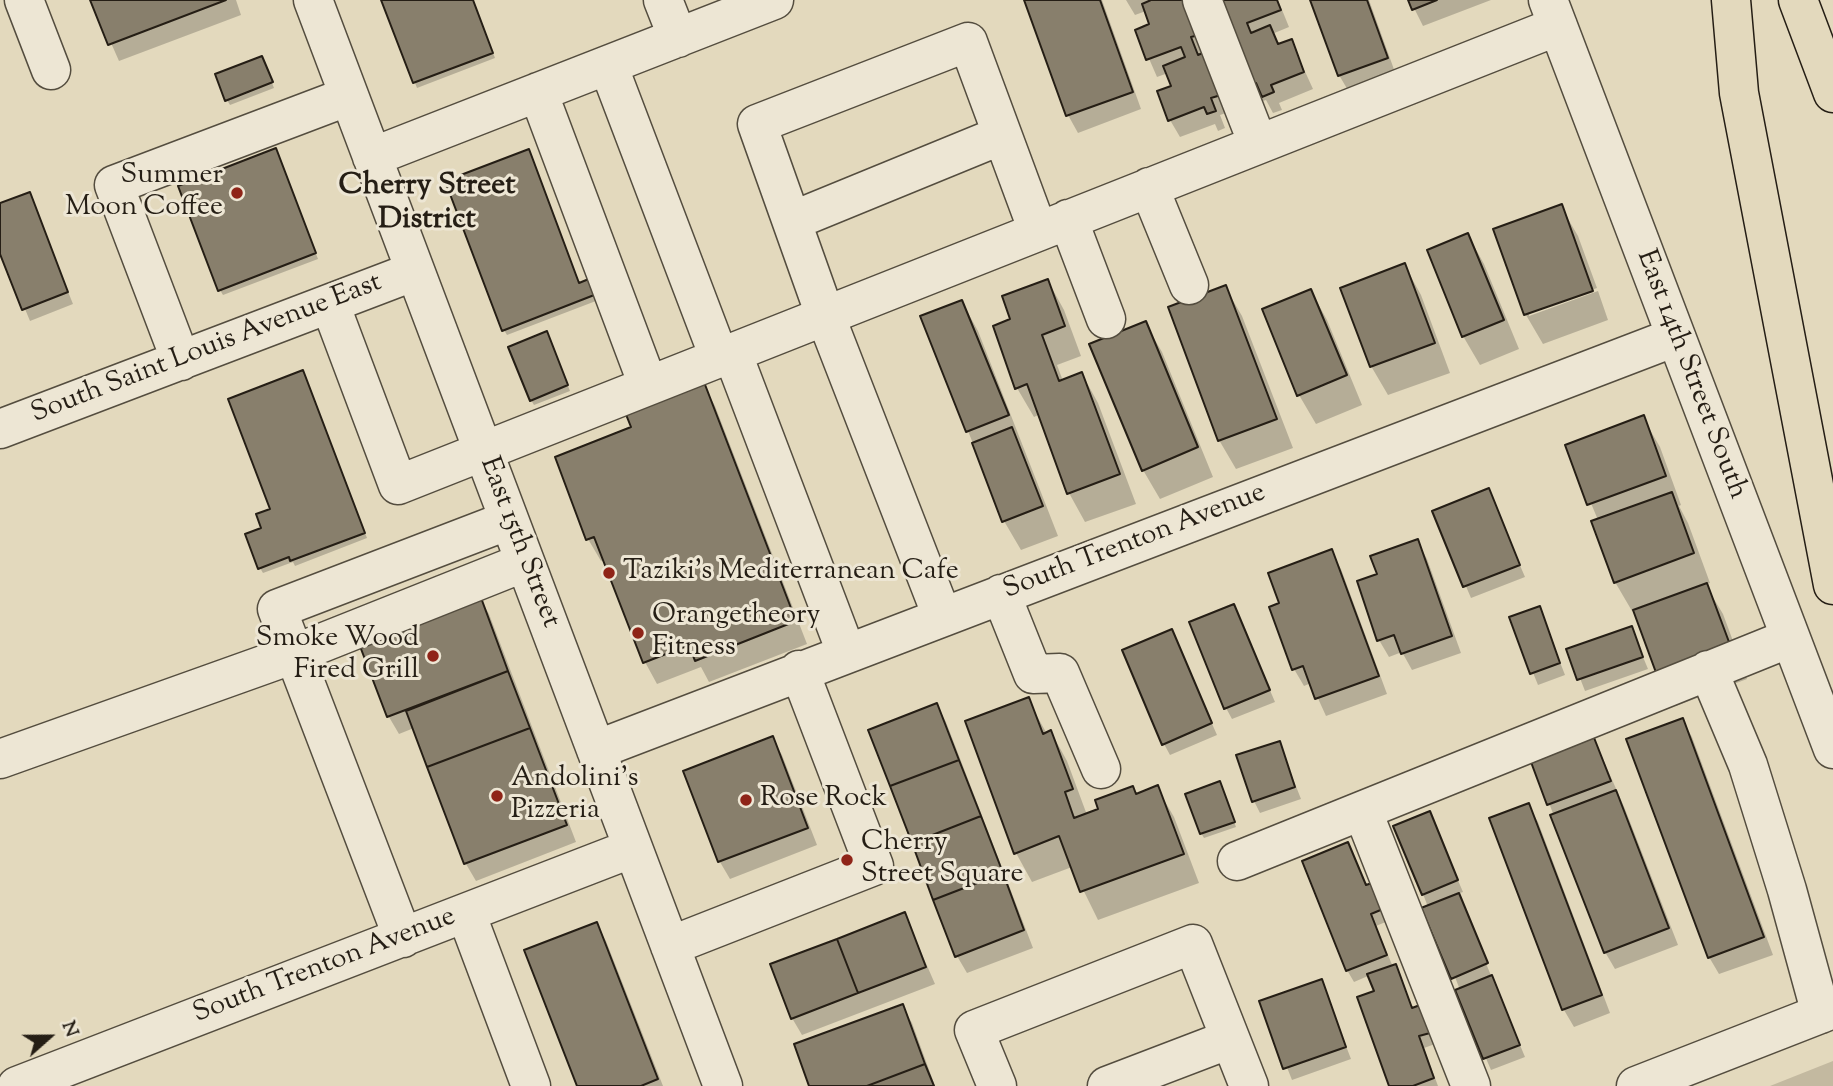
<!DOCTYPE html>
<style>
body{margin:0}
#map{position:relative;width:1833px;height:1086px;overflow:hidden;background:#e3d9bd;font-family:"Sorts Mill Goudy",serif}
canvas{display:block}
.north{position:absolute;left:14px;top:1002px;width:70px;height:70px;-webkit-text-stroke:5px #ede6d4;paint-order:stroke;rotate:69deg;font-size:19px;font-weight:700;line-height:28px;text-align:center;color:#251e15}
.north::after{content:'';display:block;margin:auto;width:24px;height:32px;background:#251e15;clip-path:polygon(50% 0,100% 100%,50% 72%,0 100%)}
</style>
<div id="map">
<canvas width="1833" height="1086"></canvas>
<div class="north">N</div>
</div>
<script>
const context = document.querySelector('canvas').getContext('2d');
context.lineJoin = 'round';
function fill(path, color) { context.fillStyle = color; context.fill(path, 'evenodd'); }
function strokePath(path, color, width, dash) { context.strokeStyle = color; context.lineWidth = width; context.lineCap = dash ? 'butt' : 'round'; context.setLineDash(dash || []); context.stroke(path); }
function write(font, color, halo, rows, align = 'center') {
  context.font = font + ' "Sorts Mill Goudy",serif'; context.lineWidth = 6; context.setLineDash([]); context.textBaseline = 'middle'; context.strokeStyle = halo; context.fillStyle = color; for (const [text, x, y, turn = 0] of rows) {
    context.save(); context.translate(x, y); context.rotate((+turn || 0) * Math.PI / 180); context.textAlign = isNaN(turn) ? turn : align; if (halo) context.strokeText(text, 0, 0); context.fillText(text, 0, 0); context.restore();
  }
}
fill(new Path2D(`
 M1833 1061V1086H1770Z`), '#c3b9a0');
fill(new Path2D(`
 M92 0H236L241 15 119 61Z
 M383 0H473L495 58 417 88Z
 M1026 0H1102L1141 109 1078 133 1068 115Z
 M1126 0H1186L1229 112 1220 115 1225 128 1218 131 1215 124 1180 137 1170 120 1173 87 1168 73 1157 77 1137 31 1152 25 1146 11 1135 15Z
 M1217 0H1278L1289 27 1272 34 1279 46 1291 41 1313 89 1279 103 1282 110 1273 113 1266 100 1260 102Z
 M1312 0H1369L1396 75 1349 92 1339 75Z
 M1410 0H1491L1423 26Z
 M264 63 274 88 230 105 227 100Z
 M278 156 318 259 223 295 220 290Z
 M29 194 73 304 30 321 0 249V205Z
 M1561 207 1578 236 1597 288 1529 312V316L1598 291 1608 320 1543 344 1526 315 1496 230Z
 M1468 235 1484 264 1519 349 1480 365 1463 336Z
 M1405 266 1421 295 1450 373 1388 395 1371 366Z
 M1048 281 1064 310 1081 356 1057 365 1063 381 1082 374 1098 403 1136 504 1085 522 1069 493 1040 414 1034 417 1017 388Z
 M580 285 609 296 507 335 504 330Z
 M1225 287 1242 316 1293 448 1236 469 1219 440Z
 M1311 291 1327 320 1362 405 1316 424 1299 395 1264 310Z
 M962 302 978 331 1058 536 1021 550 1004 521 968 431Z
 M1145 323 1162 352 1213 477 1160 499 1143 470Z
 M549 339 570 391 534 405 531 400Z
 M305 378 367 538 295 566 293 562 263 573 260 568 272 510Z
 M703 384 715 406 807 644 709 682 701 667 657 684 645 662 605 559 601 561 588 539 633 428Z
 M1643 418 1660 447 1681 505 1679 506 1688 523 1710 583 1705 584 1723 614 1747 679 1676 706 1660 677 1635 610 1632 611 1615 582 1598 520 1567 446Z
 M1488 491 1525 577 1471 598 1434 512Z
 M1417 541 1427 559 1461 653 1412 670 1402 652 1389 657 1379 640V575Z
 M1331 551 1341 569 1387 694 1326 716 1311 683 1304 686 1294 669 1282 604Z
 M479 597 489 614 576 842 476 881 466 864 414 728 399 734 389 717 360 642Z
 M1234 606 1275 702 1232 719 1226 708Z
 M1539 608 1565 675 1538 685 1511 618Z
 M1631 628 1648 669 1585 691 1569 650Z
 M1171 631 1217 735 1170 755 1164 744Z
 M1028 700 1047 734 1051 732 1067 761 1087 815 1100 811 1133 788 1137 795 1157 788 1174 817 1199 883 1098 920 1072 867 1032 882 1016 853Z
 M937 705 946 722 1033 948 967 973 957 956Z
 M1682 720 1692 737 1773 955 1719 974 1709 957Z
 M1591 732 1625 809 1678 945 1615 969 1605 952 1531 755Z
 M772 738 782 755 817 845 730 879 720 862 685 772Z
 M1279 743 1301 799 1260 813 1254 801Z
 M1222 789 1236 827 1204 838 1201 833Z
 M1528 805 1538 822 1610 1013 1574 1027 1564 1010 1491 819Z
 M1429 813 1463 892 1457 894 1525 1057 1491 1070 1457 991 1460 990 1423 894Z
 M1348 844 1367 887 1371 885 1388 921 1376 926 1393 967 1401 978 1413 1010 1419 1007 1435 1044 1424 1048 1438 1086H1391L1376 992 1368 976 1354 982 1347 970Z
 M905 915 935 984 802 1035 792 1018Z
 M596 924 606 941 663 1086H579Z
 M1321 981 1351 1059 1292 1080 1261 1002Z
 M902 1006 912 1023 935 1086H810Z`), '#0003');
const building = new Path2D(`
 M90 0H226L108 45Z
 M381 0H473L493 53 413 83Z
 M1024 0H1100L1133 92 1066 116Z
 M1151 0H1186L1199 35 1191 37 1198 55 1205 52 1221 95 1211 98 1216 111 1207 114 1204 107 1168 121 1157 91 1171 86 1163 66 1185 57 1181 47 1146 60 1135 30 1149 24 1142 4Z
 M1215 0H1277L1281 10 1247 23 1251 33 1270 25 1278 44 1292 39 1304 72 1271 85 1274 92 1262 97 1256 83 1248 86Z
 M1310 0H1367L1388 58 1338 76Z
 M1408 0H1437L1412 10Z
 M262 56 273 82 225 101 215 74Z
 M276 148 316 253 218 291 178 186Z
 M529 149 579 283 601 274 607 290 502 331 445 181Z
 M30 192 68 292 22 310 0 254V203Z
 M1562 204 1593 291 1524 315 1493 229Z
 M1468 233 1504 320 1462 337 1427 250Z
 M1405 263 1435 343 1370 367 1340 288Z
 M1048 279 1065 326 1042 335 1059 381 1082 372 1120 474 1067 494 1027 384 1015 389 993 326 1010 319 1002 296Z
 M1226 285 1277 419 1218 441 1168 307Z
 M1311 289 1347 375 1297 396 1262 309Z
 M962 300 1009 415 966 432 920 316Z
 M1146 321 1198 447 1142 471 1089 344Z
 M547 331 568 385 530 401 508 347Z
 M303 370 365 533 290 561 289 557 258 569 245 534 261 528 256 514 270 509 228 399Z
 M704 382 796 621 695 661 689 645 643 663 594 537 586 540 555 457 631 427 625 412Z
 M1644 415 1666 476 1587 505 1565 445Z
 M1012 427 1043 506 1002 522 972 443Z
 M1489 488 1520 565 1463 587 1432 511Z
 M1672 492 1694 553 1614 583 1591 521Z
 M1418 539 1452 636 1401 654 1394 635 1377 641 1357 581 1377 574 1370 556Z
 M1332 549 1379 676 1315 699 1303 666 1292 670 1269 607 1279 603 1268 573Z
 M1707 583 1732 650 1658 678 1633 610Z
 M480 595 508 671 387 717 358 641Z
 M1234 604 1270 690 1224 709 1189 622Z
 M1540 606 1560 663 1530 674 1509 617Z
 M1632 626 1643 657 1577 680 1566 649Z
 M1172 629 1212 723 1162 745 1122 650Z
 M508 671 530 728 427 767 406 711Z
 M1029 697 1043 734 1051 730 1073 789 1065 792 1074 818 1098 809 1095 800 1133 786 1136 794 1158 785 1184 854 1080 892 1059 836 1014 854 965 721Z
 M937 703 959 760 890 786 868 730Z
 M1683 718 1764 937 1708 958 1626 739Z
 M530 728 567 825 464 864 427 767Z
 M1591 730 1611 781 1547 805 1528 754Z
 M773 736 808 828 718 862 683 771Z
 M1280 741 1295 787 1252 802 1236 755Z
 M959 760 981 816 912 843 890 786Z
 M1220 781 1235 822 1200 834 1185 794Z
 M1616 790 1669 928 1604 953 1550 815Z
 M1529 803 1602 995 1562 1010 1489 818Z
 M1430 811 1458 880 1422 895 1393 826Z
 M981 816 1003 873 933 900 912 843Z
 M1348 842 1366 885 1372 883 1383 909 1371 914 1387 955 1346 971 1302 861Z
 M1003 873 1024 930 955 957 933 900Z
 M1459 893 1488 963 1451 979 1421 908Z
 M905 912 926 967 858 993 837 939Z
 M597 922 658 1079 641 1086H577L524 950Z
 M837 939 858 993 791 1019 770 964Z
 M1396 964 1412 1008 1420 1005 1430 1033 1419 1036 1434 1078 1413 1086H1389L1357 997 1374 991 1367 974Z
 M1492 975 1520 1045 1483 1059 1455 990Z
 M1322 979 1346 1047 1283 1069 1259 1001Z
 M903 1004 925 1064 867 1086H809L794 1044Z
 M925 1064 934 1086H867Z`);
fill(building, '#887f6c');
strokePath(building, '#251e15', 2);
const minor = new Path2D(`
 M24 0 51 70
 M313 0 723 1086
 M663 0 678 38
 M1202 0 1258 144
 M1548 0 1833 749
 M608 65 719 357
 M538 92 648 385
 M372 157 774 0
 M1149 187 1189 285
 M1068 219 1106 319
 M792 221 1002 135
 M330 304 398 485 1558 26
 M732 352 846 652
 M181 361 114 185 349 96
 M0 429 415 271
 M1001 594 1033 674 1060 673 1101 769
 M942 616 825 315 757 124 968 42 1038 231
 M1708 670 1748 765 1787 890 1821 1014
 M596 750 1675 337
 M0 759 294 654 525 562
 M1363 812 1471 1086
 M1237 861 1790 638
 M466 913 531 1086
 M403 938 277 609 509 520
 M670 946 874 866 799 670
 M17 1086 633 848
 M997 1086 974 1030 1193 944 1249 1086
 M1107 1086 1230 1039
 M1636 1086 1833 1009`);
const highway = new Path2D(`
 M1731 0 1739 93 1833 585
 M1798 0 1833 93`);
strokePath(minor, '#544d3f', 41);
strokePath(highway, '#251e15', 41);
strokePath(minor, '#ede6d4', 38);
strokePath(highway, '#e3d9bd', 38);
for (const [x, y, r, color] of [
 [237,193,7,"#8f2418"],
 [609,573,7,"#8f2418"],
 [638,633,7,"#8f2418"],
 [433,656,7,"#8f2418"],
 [497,796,7,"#8f2418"],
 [746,800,7,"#8f2418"],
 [847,860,7,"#8f2418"]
]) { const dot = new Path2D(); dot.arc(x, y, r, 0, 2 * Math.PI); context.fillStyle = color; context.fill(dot); strokePath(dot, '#ede6d4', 2.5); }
write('28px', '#251e15', '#ede6d4', [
 ["Summer",223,177,"right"],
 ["Moon Coffee",223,209,"right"],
 ["Taziki's Mediterranean Cafe",623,573],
 ["Orangetheory",652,617],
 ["Fitness",652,649],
 ["Smoke Wood",419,640,"right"],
 ["Fired Grill",419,672,"right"],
 ["Andolini's",511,780],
 ["Pizzeria",511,812],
 ["Rose Rock",760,800],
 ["Cherry",861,844],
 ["Street Square",861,876]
], 'left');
write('28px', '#251e15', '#ede6d4', [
 ["South Saint Louis Avenue East",207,350,-21],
 ["East 14th Street South",1690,375,69],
 ["East 15th Street",518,543,69],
 ["South Trenton Avenue",1135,543,-21],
 ["South Trenton Avenue",325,967,-21]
]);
write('bold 30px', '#251e15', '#ede6d4', [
 ["Cherry Street",427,188],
 ["District",427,222]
]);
</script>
